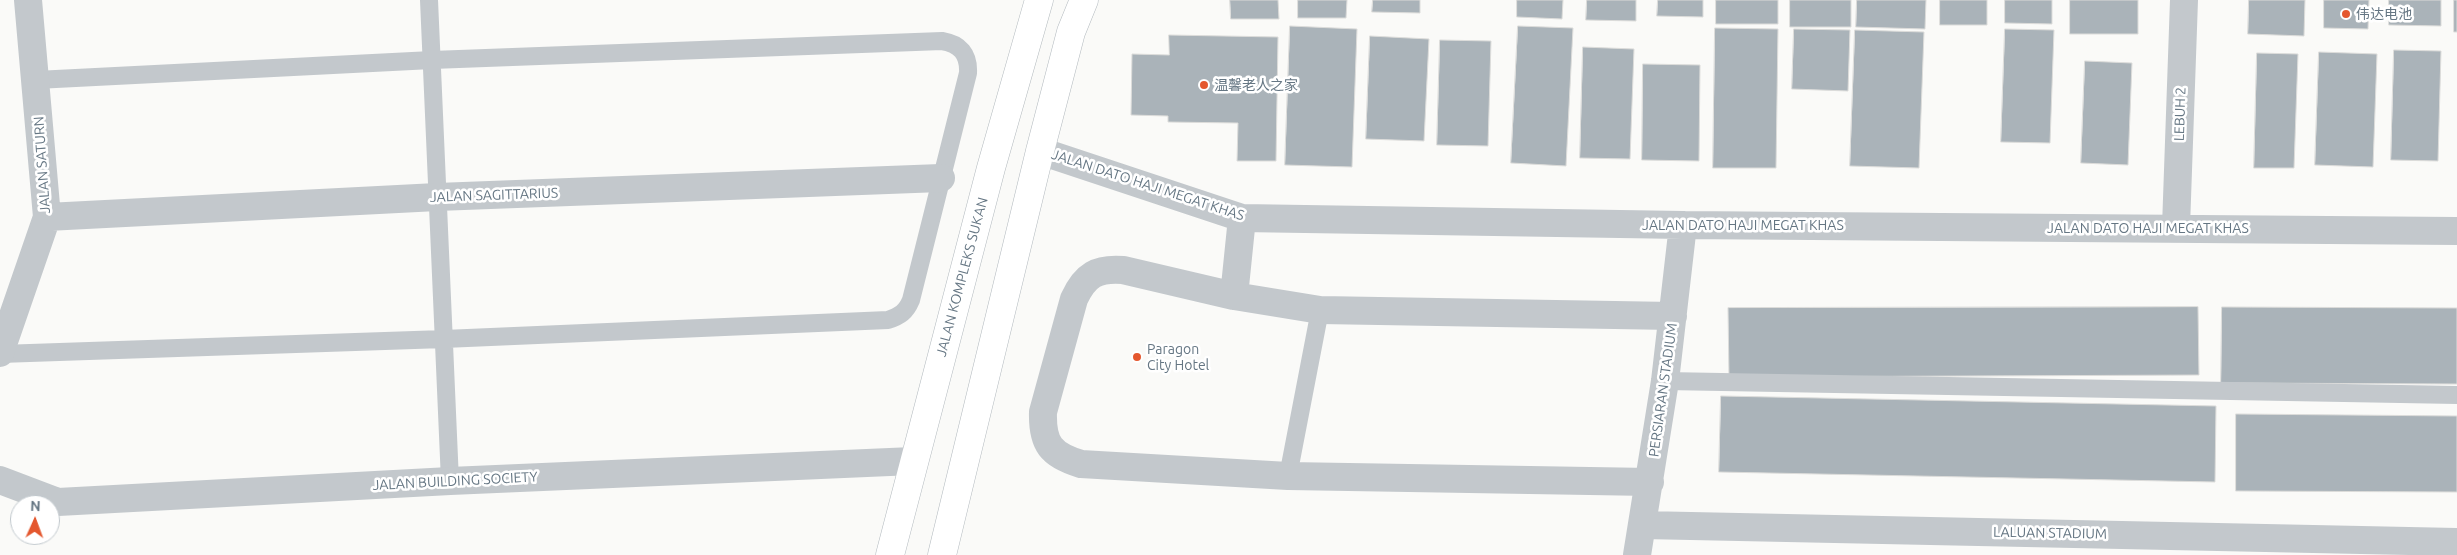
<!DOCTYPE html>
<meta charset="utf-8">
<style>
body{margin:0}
#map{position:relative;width:2457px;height:555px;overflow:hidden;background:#fafaf8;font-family:Ubuntu,sans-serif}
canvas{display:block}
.north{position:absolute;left:10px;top:495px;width:50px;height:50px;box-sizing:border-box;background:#fff;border:1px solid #c1c8cd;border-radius:50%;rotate:2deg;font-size:14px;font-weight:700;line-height:20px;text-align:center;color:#657683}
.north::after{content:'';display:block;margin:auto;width:18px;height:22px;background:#e4572e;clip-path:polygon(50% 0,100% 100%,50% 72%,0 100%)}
</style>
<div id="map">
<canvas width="2457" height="555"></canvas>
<div class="north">N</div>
</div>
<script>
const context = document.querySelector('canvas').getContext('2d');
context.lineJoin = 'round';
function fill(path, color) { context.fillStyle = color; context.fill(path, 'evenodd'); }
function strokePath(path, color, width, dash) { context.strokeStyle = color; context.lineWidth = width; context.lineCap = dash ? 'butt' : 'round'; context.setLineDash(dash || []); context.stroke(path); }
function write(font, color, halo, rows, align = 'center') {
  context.font = font + ' Ubuntu,"Noto Sans SC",sans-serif'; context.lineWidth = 5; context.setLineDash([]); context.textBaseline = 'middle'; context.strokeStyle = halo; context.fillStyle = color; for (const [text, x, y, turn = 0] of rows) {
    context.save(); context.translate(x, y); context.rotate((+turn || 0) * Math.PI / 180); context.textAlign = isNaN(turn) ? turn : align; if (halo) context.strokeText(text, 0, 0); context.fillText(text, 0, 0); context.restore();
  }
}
const building = new Path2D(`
 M1230 0H1278L1279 19H1231Z
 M1298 0H1347L1346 18H1298Z
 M1373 0H1420V13L1372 12Z
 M1517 0H1563L1562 19 1517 17Z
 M1587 0H1636V21L1586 20Z
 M1658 0H1703V17L1657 16Z
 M1716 0H1778V24H1716Z
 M1790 0H1851V27H1790Z
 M1857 0H1926L1925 29 1856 27Z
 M1940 0H1987V25H1940Z
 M2005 0H2052V24L2005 23Z
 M2070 0H2138V34H2070Z
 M2249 0H2305L2304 36 2248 34Z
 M2324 0H2369L2368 29 2324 28Z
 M2389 0H2441V26L2389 25Z
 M2454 0H2457V32H2454Z
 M1290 26 1357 29 1352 167 1285 165Z
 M1518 26 1573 28 1566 166 1511 163Z
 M1715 28 1778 29 1776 168H1713Z
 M1794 29 1850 30 1848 91 1792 89Z
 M2005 29 2054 30 2050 143 2001 142Z
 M1855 30 1924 32 1919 168 1850 166Z
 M1169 35 1278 37 1276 161H1237L1238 123 1168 122V116L1131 115 1132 54 1169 55Z
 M1370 36 1429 39 1424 141 1366 139Z
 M1440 40 1491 41 1488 146 1437 145Z
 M1583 47 1634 49 1630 159 1580 158Z
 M2394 50 2441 51 2438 161 2391 160Z
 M2319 52 2377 54 2373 167 2315 165Z
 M2257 53 2298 54 2294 168H2254Z
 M2085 61 2132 63 2128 165 2081 163Z
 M1643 64 1700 65 1699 161 1642 160Z
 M2198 307 2199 375 1729 377 1728 308Z
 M2222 307 2457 308V384L2221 383Z
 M1721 396 2216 406 2215 482 1719 472Z
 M2236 414 2457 416V492L2236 491Z`);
fill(building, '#aab3b9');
strokePath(building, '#dcdcda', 1);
const secondary = new Path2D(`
 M890 555 991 168 1039 0
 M942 555 1040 151 1071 32 1084 0`);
strokePath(secondary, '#b3babf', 29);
strokePath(new Path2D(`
 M429 0 450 481
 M0 354 444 339 888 320C900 316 906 312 911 300L968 73C969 54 960 44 942 41L432 60 36 80
 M1665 381 2457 395
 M1288 476 1320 310`), '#c3c8cc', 18);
strokePath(new Path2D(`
 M1040 151 1242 218 1683 225 2457 231
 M47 217 437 197 941 178
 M2176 227 2184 0
 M1234 296 1242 218
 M0 353 47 217 28 0
 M0 480 58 502 450 481 913 461
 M1650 482 1288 476 1081 464C1051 455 1042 444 1043 412L1074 299C1085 275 1097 268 1123 270L1234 296 1320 310 1673 316
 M1643 525 2457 542
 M1637 555 1665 381 1683 225`), '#c3c8cc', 28);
strokePath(secondary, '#fff', 28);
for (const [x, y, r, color] of [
 [2346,14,5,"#e4572e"],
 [1204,85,5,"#e4572e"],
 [1137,357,5,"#e4572e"]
]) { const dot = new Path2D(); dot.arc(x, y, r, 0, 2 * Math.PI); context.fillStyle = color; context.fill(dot); strokePath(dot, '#fff', 2); }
write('14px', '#657683', '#fff', [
 ["伟达电池",2356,14],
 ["温馨老人之家",1214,85],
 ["Paragon",1147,349],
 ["City Hotel",1147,365]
], 'left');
write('14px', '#657683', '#fff', [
 ["LEBUH 2",2180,114,-88],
 ["JALAN SATURN",42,165,-94],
 ["JALAN DATO HAJI MEGAT KHAS",1148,185,18],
 ["JALAN SAGITTARIUS",494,195,-2],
 ["JALAN DATO HAJI MEGAT KHAS",1743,225],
 ["JALAN DATO HAJI MEGAT KHAS",2148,228],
 ["JALAN KOMPLEKS SUKAN",962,277,-75],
 ["PERSIARAN STADIUM",1663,390,-82],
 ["JALAN BUILDING SOCIETY",455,481,-3],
 ["LALUAN STADIUM",2050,533,1]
]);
</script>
